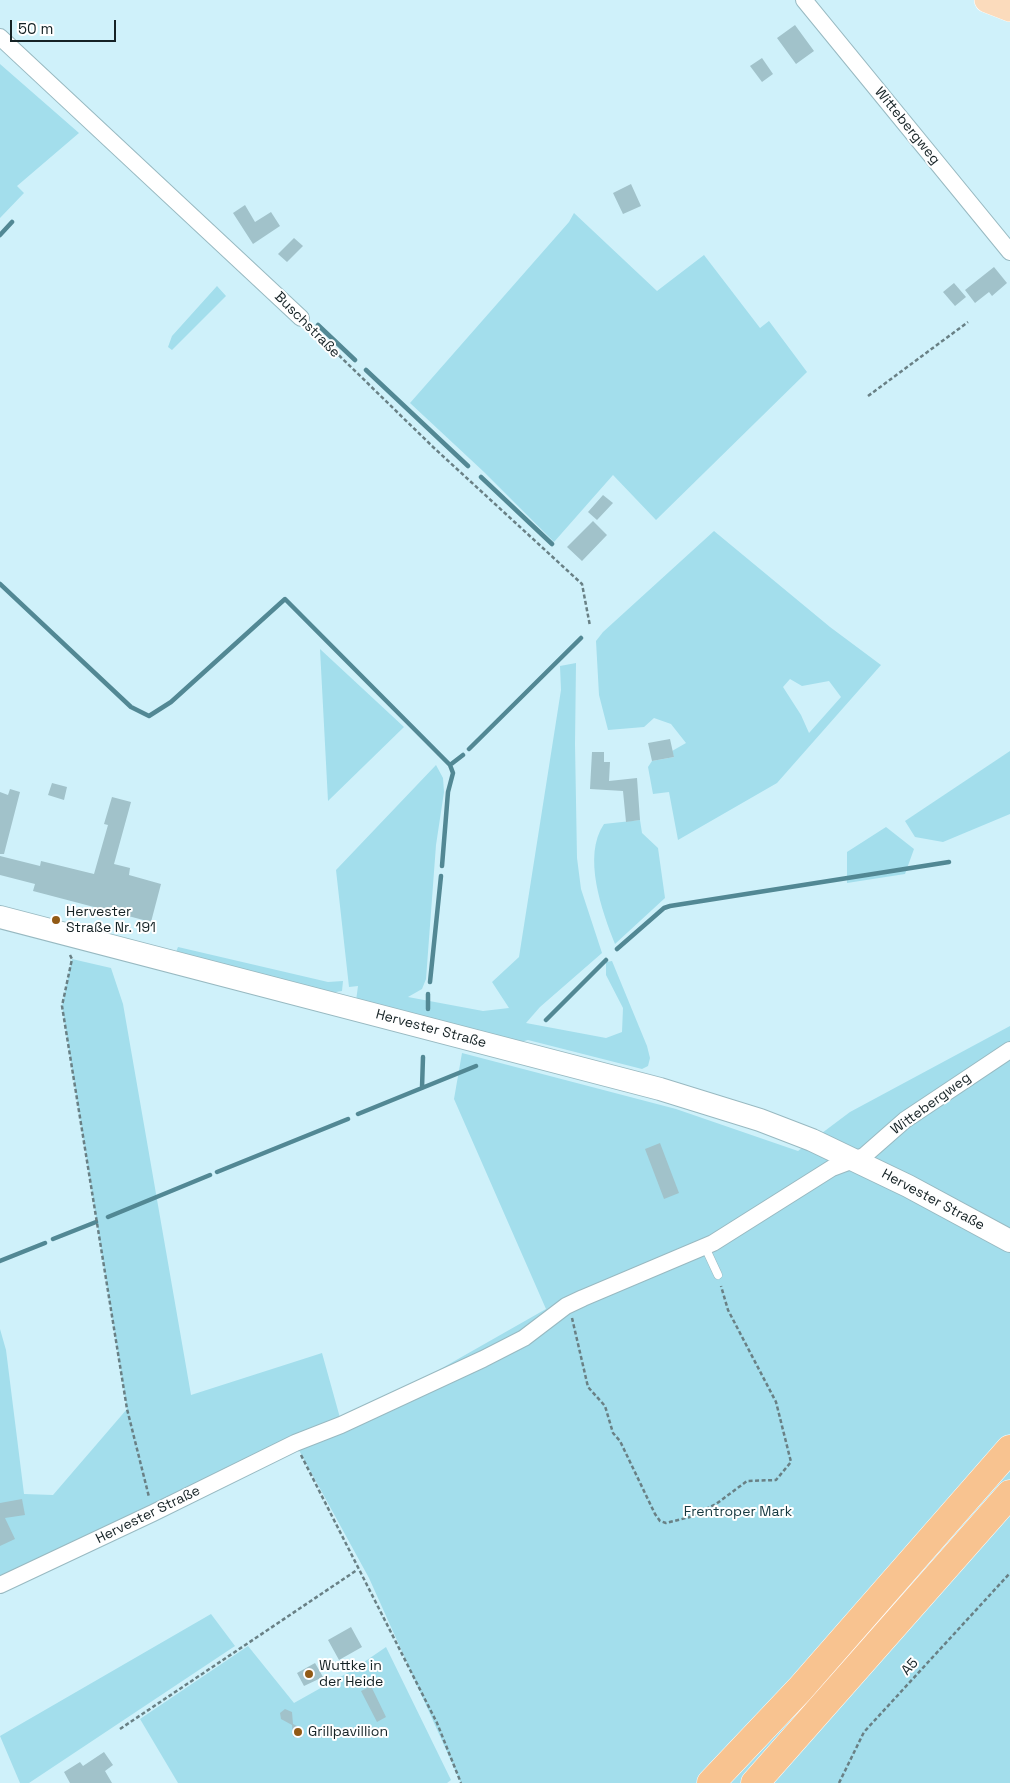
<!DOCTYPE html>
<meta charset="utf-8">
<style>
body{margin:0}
#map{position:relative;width:1010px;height:1783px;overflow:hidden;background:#cff1fa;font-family:"Space Grotesk",sans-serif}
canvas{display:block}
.scale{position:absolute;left:10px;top:20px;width:106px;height:22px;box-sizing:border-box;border:2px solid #152225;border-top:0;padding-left:6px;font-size:15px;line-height:18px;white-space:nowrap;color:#152225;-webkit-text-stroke:4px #fff;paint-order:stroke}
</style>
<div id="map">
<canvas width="1010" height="1783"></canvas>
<div class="scale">50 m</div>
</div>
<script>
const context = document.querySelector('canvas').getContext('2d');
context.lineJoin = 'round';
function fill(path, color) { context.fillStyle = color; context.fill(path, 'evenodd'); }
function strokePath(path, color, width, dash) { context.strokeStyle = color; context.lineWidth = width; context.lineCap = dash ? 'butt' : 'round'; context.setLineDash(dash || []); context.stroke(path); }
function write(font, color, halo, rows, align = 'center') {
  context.font = font + ' "Space Grotesk",sans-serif'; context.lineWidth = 4; context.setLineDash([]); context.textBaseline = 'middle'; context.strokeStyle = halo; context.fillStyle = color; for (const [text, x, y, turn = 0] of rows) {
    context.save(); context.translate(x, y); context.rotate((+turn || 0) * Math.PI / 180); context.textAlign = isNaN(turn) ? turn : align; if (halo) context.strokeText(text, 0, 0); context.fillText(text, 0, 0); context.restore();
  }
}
fill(new Path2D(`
 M0 64 79 133 17 186 24 193 0 218Z
 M574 213 657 291 704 255 760 328 769 321 807 372 656 520 613 475 554 542 484 472 410 403 569 222Z
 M217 286 226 296 172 350 168 347 172 336Z
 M714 531 830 627 881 665 777 783 678 840 669 792 653 794 648 767 652 761 674 757 672 751 686 743 671 724 654 718 644 727 608 730 599 695 596 641 603 632ZM790 679 802 686 829 681 841 697 809 733 801 715 783 687Z
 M320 649 404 727 328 801Z
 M576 663 575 744 577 858 581 889 602 953 540 1007 526 1023 606 1038 622 1032 623 1008 606 975V962L612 961 647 1046 650 1058 648 1066 642 1069 528 1040 517 1043 356 1001 358 986 349 987 336 870 436 765 443 778 444 792 436 845 426 979 422 989 408 997 483 1011 509 1008 492 982 519 957 561 690 560 666Z
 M1010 751V814L943 842 915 837 905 821Z
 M640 820 642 833 658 848 665 898 615 944C602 911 582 856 604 824Z
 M886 827 914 849 905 874 847 883V852Z
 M178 947 328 982 343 981 342 991 330 993 176 952Z
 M72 959 111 968 123 1004 191 1395 322 1353 342 1425 546 1309 454 1099 462 1053 676 1109 798 1151 850 1112 1010 1026V1783H461L369 1578 295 1443 0 1585V1329L6 1350 24 1494 53 1495 127 1409 62 1006Z
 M211 1614 235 1646 29 1783H20L0 1736Z
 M248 1646 294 1703 351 1671 386 1647 451 1780 447 1783H178L140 1719Z`), '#a3deec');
strokePath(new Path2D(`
 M0 235 12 222
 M318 325 355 360
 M366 370 468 466
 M481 477 552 544
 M0 584 131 707 149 716 171 702 285 599 450 765 453 773 448 792 442 866
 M469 749 581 638
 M450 765 463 755
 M617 949 664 908 670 906 949 862
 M430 982 441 876
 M428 994V1009
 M546 1020 606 960
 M422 1088 423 1057
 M358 1114 476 1066
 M217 1172 348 1119
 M108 1217 210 1175
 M53 1239 96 1222
 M0 1261 45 1243`), '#528894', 4.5);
fill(new Path2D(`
 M795 25 814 51 796 64 777 38Z
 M762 58 773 74 762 82 750 66Z
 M631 184 641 206 623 214 613 193Z
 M245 205 255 222 271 212 280 226 253 244 233 213Z
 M294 238 303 246 287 262 278 254Z
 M994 267 1007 283 992 296 989 292 975 303 965 290Z
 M954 283 966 297 955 306 943 292Z
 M603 495 613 503 597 520 588 512Z
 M593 521 607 535 582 561 567 547Z
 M670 739 674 757 652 761 648 743Z
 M592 752H604V762H610L609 781 637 778 640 820 626 822 623 791 590 789Z
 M52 783 67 787 64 800 48 795Z
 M10 789 20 792 4 854H0V792L8 795Z
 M112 797 131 802 114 864 130 868 129 875 161 884 151 922 33 891 35 884 0 875V856L40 866 41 861 94 874 108 825 104 824Z
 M660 1143 679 1193 664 1199 645 1149Z
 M22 1499 25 1515 5 1518 15 1539 0 1546V1503Z
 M351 1627 362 1647 339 1660 328 1640Z
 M315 1663 323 1677 304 1686 297 1673Z
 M371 1686 386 1717 377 1722 361 1691Z
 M285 1709 292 1712 293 1724 303 1729 304 1733 301 1738 293 1737 292 1725 281 1719 280 1713Z
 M104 1752 113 1765 105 1771 112 1783H70L64 1772 80 1762 83 1766Z`), '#a1c2ca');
const service = new Path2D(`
 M705 1247 718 1275`);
const minor = new Path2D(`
 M804 0 1010 252
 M0 37 301 318
 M0 1585 153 1513 295 1443 341 1425 483 1359 524 1338 566 1306 583 1298 713 1243 832 1168 864 1156 905 1120 1010 1050`);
const secondary = new Path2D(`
 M0 917 660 1089 760 1120 812 1140 908 1186 1010 1241`);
const primary = new Path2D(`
 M987 0 1010 9`);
const motorway = new Path2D(`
 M711 1783 800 1689 1010 1449
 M755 1783 1010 1494`);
strokePath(service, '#98b9c1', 9);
strokePath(minor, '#98b9c1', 18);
strokePath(secondary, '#98b9c1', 24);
strokePath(primary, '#fff', 26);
strokePath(motorway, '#fff', 29);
strokePath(new Path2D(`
 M311 328 433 447 582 584 590 626
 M868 396 968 322
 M70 955 72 959 62 1006 127 1409 149 1497
 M572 1318 588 1387 605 1406 613 1433 620 1441 655 1514 660 1521 666 1523 690 1517 716 1504 747 1481 776 1480 791 1462 776 1402 728 1310 721 1286
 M301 1455 437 1723 461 1783
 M120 1729 357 1570
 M839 1783 864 1732 1010 1573`), '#698085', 2.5, [4, 2.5]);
strokePath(service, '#fff', 8);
strokePath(minor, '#fff', 16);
strokePath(secondary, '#fff', 22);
strokePath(primary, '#fbdbbc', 25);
strokePath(motorway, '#f8c390', 28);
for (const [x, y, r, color] of [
 [56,920,5,"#925a15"],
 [309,1674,5,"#925a15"],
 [298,1732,5,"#925a15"]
]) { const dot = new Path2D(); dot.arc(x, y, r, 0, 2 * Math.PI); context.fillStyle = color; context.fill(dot); strokePath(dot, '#fff', 2); }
write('14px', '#152225', '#fff', [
 ["Wittebergweg",907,126,51],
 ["Buschstraße",307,325,45],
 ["Hervester Straße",431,1029,15],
 ["Wittebergweg",931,1104,-36],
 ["Hervester Straße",933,1200,28],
 ["Hervester Straße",148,1515,-26],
 ["A5",910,1667,-47]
]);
write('14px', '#152225', '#fff', [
 ["Hervester",66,912],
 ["Straße Nr. 191",66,928],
 ["Wuttke in",319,1666],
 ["der Heide",319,1682],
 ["Grillpavillion",308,1732]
], 'left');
write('14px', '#153840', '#fff', [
 ["Frentroper Mark",738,1512]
]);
</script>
